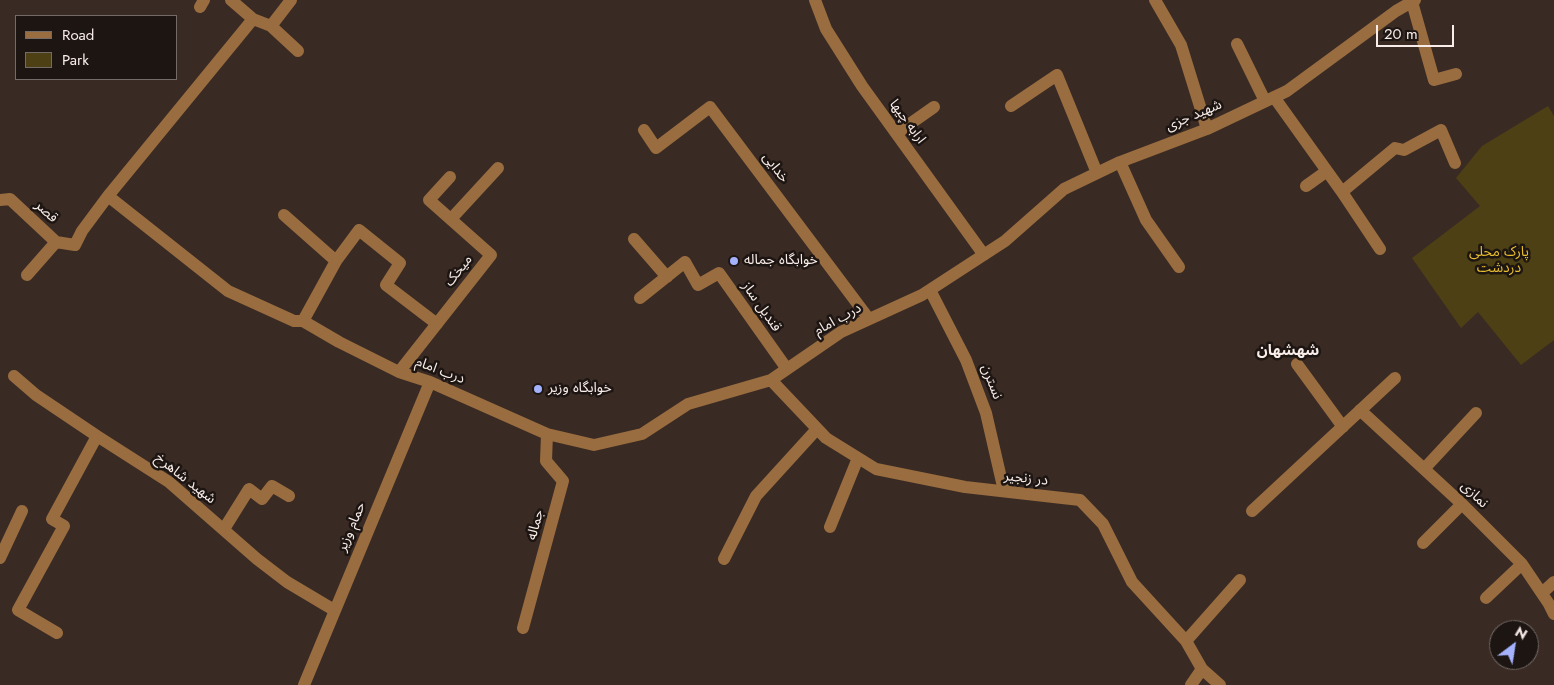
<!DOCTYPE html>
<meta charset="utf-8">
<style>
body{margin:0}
#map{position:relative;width:1554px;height:685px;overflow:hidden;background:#3a2a24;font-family:Jost,sans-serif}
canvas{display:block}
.legend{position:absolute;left:15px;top:15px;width:162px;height:65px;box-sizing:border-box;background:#1c1512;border:1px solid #746b68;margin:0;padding:6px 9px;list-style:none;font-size:15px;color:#f9ede9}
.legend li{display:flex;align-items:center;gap:10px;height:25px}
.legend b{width:25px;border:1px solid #746b68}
.north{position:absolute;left:1489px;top:620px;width:50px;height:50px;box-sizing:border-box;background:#1c1512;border:1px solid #746b68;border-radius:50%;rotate:31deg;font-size:14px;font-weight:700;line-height:20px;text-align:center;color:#f9ede9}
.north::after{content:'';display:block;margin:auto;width:18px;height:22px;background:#a4b2fc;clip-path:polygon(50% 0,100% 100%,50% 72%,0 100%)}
.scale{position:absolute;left:1376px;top:25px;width:78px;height:22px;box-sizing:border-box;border:2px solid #f9ede9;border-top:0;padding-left:6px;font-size:15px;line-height:18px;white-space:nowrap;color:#f9ede9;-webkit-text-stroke:4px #1c1512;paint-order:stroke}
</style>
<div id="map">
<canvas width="1554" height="685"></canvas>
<ul class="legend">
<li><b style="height:6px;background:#996d3f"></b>Road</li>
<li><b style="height:14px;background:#4d4015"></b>Park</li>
</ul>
<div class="north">N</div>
<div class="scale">20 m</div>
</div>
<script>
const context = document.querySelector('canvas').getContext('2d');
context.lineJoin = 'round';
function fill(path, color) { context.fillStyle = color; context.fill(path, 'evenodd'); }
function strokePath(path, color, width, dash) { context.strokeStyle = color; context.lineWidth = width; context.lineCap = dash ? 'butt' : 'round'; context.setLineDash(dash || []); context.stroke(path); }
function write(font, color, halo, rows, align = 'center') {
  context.font = font + ' Jost,"Noto Sans Arabic",sans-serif'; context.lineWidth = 5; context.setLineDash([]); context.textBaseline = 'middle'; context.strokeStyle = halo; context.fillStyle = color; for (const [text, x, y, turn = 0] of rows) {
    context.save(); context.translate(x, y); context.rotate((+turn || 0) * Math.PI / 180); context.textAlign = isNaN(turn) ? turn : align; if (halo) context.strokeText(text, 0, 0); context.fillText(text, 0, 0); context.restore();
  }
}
fill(new Path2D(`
 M1548 106 1554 116V340L1521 365 1478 312 1461 328 1412 258 1480 206 1456 178 1482 146Z`), '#4d4015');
strokePath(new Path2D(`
 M231 0 253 19 271 26 298 51
 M815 0 826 29 862 86 984 255
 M1155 0 1181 45 1207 129
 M1412 2 1434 80 1456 74
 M200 7 204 0
 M271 26 291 0
 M1237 44 1265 101
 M1274 97 1342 192 1380 249
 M1011 106 1057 75 1097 173
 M644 130 656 148 710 107 869 319
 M897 133 934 107
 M1120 162 1146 220 1179 267
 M1306 186 1327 171
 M1342 192 1395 148 1404 150 1441 130 1455 163
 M108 196 228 291 294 321H303L339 342 399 372 430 382 547 434 594 445 642 434 688 404 771 380 841 332 922 295 1005 241 1064 189 1120 162 1207 129 1287 91 1396 11 1415 0
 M0 200 10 199 56 242 75 245 82 231 108 196 253 19
 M284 215 336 261
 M451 219 498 168
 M634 239 667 277
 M27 275 56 242
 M930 290 966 360 986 413 1004 491
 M640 298 685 262 698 285 719 273 787 369
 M303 321 336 261 359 230 400 263 386 285 437 324
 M1297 364 1343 427
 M399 372 491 255 429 200 450 177
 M14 376 36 395 97 436 169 482 257 559 287 582 334 610
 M771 380 826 438 876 469 965 487 1080 500 1103 524 1132 582 1186 641 1202 669 1220 685
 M1360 410 1462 504 1522 564 1549 604 1554 614
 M1424 469 1476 413
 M1252 511 1395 378
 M830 527 858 458
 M224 529 249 489 262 499 272 486 289 496
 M1423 543 1462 504
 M0 558 22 511
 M724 559 756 496 817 429
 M1542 593 1554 582
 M1486 598 1522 564
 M523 628 563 481 546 461 547 434
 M57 633 18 610 64 526 52 519 97 436
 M1186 641 1240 580
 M304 685 430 382
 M1191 685 1202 669`), '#996d3f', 12);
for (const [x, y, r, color] of [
 [734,261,5,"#a4b2fc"],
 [538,389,5,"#a4b2fc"]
]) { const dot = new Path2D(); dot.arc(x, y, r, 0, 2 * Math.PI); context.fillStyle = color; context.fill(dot); strokePath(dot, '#1c1512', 2); }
write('14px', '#f9ede9', '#1c1512', [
 ["شهید جزی",1194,116,-23],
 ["ارابه چیها",907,122,54],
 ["خدایی",775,168,53],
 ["قصر",46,212,43],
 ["میخک",459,271,-52],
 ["قندیل ساز",761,307,55],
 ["درب امام",838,320,-29],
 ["درب امام",440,371,21],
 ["نسترن",991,382,69],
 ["شهید شاهرخ",185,479,38],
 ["در زنجیر",1026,479,6],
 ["نمازی",1474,495,44],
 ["جماله",536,525,-75],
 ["حمام وزیر",352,527,-67]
]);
write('14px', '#e9bf2e', '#1c1512', [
 ["پارک محلی",1499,253],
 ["دردشت",1499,269]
]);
write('14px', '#f9ede9', '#1c1512', [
 ["خوابگاه جماله",744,261],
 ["خوابگاه وزیر",548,389]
], 'left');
write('bold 15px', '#f9ede9', '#1c1512', [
 ["شهشهان",1288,351]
]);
</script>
